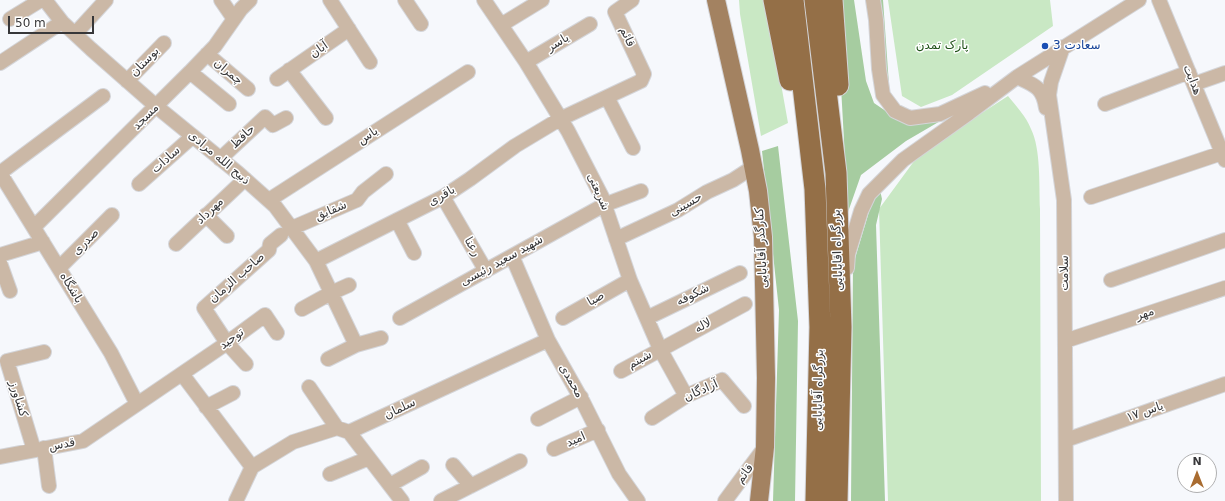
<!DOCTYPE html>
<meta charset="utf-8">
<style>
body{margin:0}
#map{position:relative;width:1225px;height:501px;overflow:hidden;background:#f6f8fc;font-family:"DejaVu Sans",sans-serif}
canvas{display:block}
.north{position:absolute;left:1177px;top:453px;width:40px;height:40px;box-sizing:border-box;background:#fff;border:1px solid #afafb0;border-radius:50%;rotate:0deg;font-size:11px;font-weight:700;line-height:16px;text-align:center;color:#373739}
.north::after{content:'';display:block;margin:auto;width:14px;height:18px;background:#a96c30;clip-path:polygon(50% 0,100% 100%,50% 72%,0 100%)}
.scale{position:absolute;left:8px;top:16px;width:86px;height:18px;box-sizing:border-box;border:2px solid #373739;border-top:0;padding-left:5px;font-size:12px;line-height:14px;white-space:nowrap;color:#373739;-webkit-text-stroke:3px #fff;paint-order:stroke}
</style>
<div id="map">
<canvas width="1225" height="501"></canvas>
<div class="north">N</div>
<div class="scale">50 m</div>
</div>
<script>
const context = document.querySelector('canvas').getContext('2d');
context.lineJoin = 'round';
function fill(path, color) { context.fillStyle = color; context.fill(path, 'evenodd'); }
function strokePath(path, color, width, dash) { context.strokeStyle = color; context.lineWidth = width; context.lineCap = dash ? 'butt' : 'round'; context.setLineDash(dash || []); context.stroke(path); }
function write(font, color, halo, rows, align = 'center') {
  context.font = font + ' "DejaVu Sans",Cairo,sans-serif'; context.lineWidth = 3; context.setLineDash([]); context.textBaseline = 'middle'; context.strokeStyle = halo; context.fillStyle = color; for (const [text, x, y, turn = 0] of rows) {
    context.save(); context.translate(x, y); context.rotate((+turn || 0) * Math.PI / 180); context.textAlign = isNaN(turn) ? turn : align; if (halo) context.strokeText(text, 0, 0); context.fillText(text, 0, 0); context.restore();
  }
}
fill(new Path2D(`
 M739 0H766L788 123 761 136 740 14Z
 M888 0H1050L1053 26 952 95 921 107 902 96Z
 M1008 96C1016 106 1026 116 1031 129 1041 149 1039 186 1040 209L1041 501H888L879 209 920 153Z`), '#c9e8c4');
fill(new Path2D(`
 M835 0H854L866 81 874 103 896 118 954 113 906 141 861 175 848 212 838 33Z
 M874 0H883L890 99Z
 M778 146 798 321 795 501H773L779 310 762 151Z
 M880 190 882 199 876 225 885 501H851L853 265 874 195Z`), '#a6cca0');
const minor = new Path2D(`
 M45 0 62 22 91 49 157 107 238 173 275 206 316 261 356 345
 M221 0 234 19
 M330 0 370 62
 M405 0 421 24
 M484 0 526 62 568 131 602 197 630 280 660 349 686 396
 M873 0 876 20 879 69 883 95 895 111 910 118 940 114 985 93
 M1159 0 1225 160
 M10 19 41 0
 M501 25 542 0
 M75 34 106 0
 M1063 47 1051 82 1049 95 1064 200 1066 501
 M207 54 248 89
 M526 62 590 24
 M0 63 62 22
 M289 70 326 118
 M190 72 229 104
 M1017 77C1034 85 1043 87 1046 108
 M277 79 349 29
 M127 81 164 43
 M1194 84 1225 73
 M607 97 633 148
 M1105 104 1189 72
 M220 159 265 117 273 125 286 118
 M0 173 111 353 137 404
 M0 173 103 96
 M139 184 193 136
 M443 197 486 271
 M1091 197 1222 153
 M269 200 468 72
 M206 215 227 236
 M397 220 414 253
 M34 227 190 72 215 46 241 9 250 0
 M292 228 357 200 363 192 386 174
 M616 239 678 210 707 192 733 180 753 167
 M176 244 245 179
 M0 255 43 242
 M512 256 548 340 583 402 619 474 638 501
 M316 261 443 197 470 179 515 146 560 119 641 81 644 74 615 12 632 0
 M0 263 10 291
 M59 268 112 215
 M847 268 848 254 861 211 869 194 903 160 969 113 1017 77 1139 0
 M1111 280 1225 240
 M302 309 331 293 349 285
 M400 318 604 205 641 191
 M563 318 630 280
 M647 318 740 273
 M1065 341 1225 288
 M328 359 356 345 381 338
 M246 364 227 343 204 308 269 250 270 244 281 235
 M621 371 745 304
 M182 374 252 467
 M309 387 337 428
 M206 407 233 393
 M652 418 686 396 722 380 744 406
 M538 419 581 397
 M349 432 402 501
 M1066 440 1225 384
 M44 448 49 486
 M554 449 598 430
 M34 450 7 361 44 352
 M0 457 83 441 227 343 265 315 277 333
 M453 465 471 486
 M252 467 293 442 337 428 349 432 548 340
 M330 474 369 458
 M390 485 422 467
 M236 501 252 467
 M441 501 520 461
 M725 501 765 447`);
const major = new Path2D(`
 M716 0 750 150 758 191 763 237 766 378 765 447 759 501`);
const highway = new Path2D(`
 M774 0 790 80
 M793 0 815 189 820 327 816 501
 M815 0 836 173 841 327 837 501
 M832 0 838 85`);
strokePath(minor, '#d4d5d9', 16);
strokePath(major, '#d4d5d9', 20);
strokePath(highway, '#d4d5d9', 23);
strokePath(minor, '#cbb8a6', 14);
strokePath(major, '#a38261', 18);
strokePath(highway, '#946f47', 21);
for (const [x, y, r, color] of [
 [1045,46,4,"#1a4fb4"]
]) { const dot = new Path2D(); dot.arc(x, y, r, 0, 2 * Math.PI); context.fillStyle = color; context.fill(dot); strokePath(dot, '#fff', 1.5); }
write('12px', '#373739', '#fff', [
 ["قائم",627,37,65],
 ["یاسر",558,43,-31],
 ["آبان",319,50,-35],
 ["بوستان",145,62,-46],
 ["چمران",228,72,40],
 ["هدایت",1192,80,68],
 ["مسجد",146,117,-45],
 ["یاس",368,136,-33],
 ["حافظ",243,137,-43],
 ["ذبیح الله مرادی",219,158,40],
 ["سادات",166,160,-42],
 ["شریعتی",598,192,66],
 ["باقری",442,196,-30],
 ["حسینی",686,205,-30],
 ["مهرداد",210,211,-44],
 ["شقایق",331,211,-23],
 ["صدری",86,242,-45],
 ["رعنا",472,247,60],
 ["کنارگذر آقابابایی",762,248,-93],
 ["بزرگراه اقابابایی",838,250,-92],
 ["شهید سعید رئیسی",502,261,-29],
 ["سلامت",1065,273,-90],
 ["صاحب الزمان",237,278,-41],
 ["باشگاه",71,288,59],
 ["شکوفه",693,295,-26],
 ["صبا",596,299,-30],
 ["مهر",1145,314,-18],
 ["لاله",703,326,-28],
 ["توحید",232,339,-36],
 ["شبنم",640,360,-29],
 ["محمدی",571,381,60],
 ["بزرگراه آقابابایی",819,390,-89],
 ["آزادگان",701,391,-24],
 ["کشاورز",18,399,73],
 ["سلمان",400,409,-25],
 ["یاس ۱۷",1145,412,-19],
 ["امید",576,440,-24],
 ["قدس",62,445,-11],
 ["قائم",745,474,-54]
]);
write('12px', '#205219', '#fff', [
 ["پارک تمدن",942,46]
]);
write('12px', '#164399', '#fff', [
 ["سعادت 3",1053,46]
], 'left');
</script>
